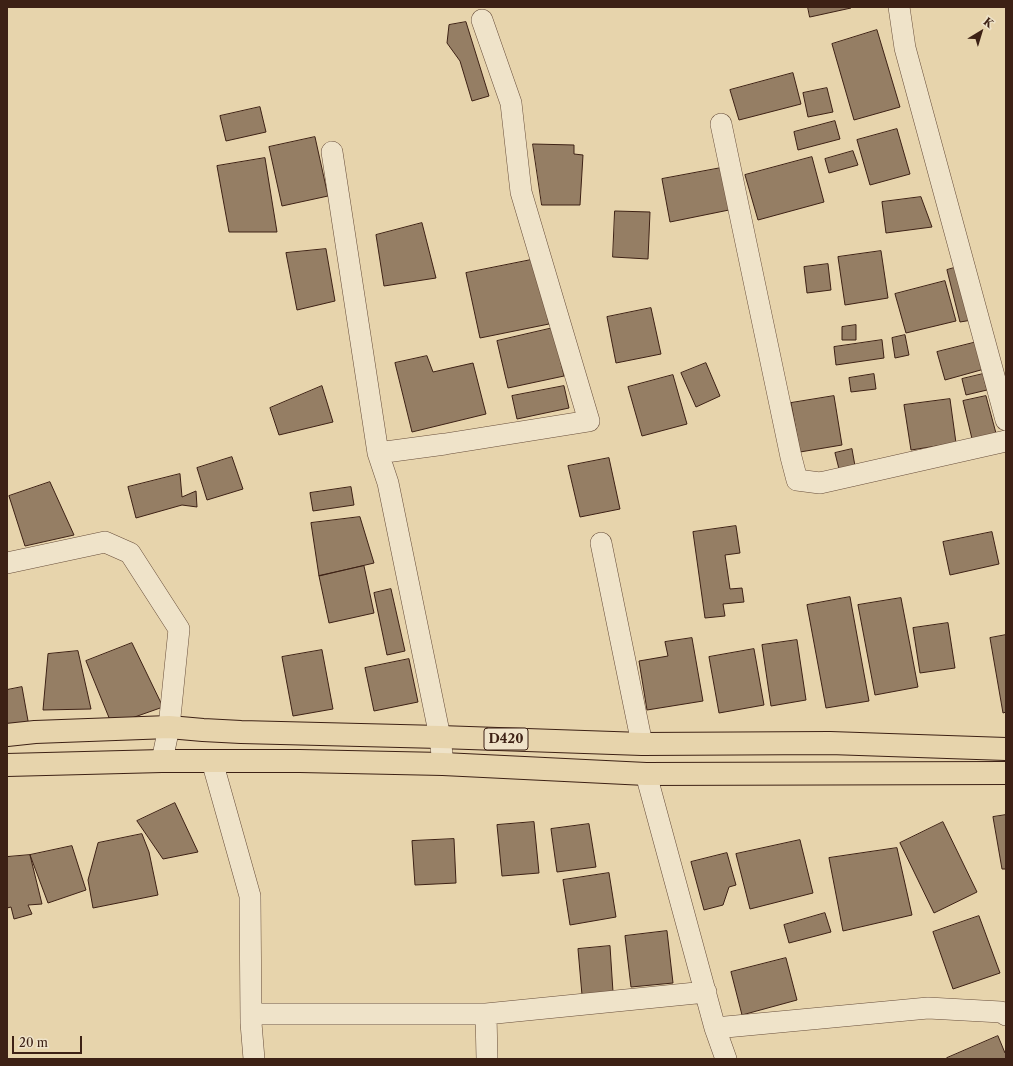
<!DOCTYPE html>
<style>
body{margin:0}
#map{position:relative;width:1013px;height:1066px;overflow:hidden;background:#e7d4ac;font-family:"Libre Caslon Text",serif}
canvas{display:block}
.frame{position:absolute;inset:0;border:8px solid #3d2115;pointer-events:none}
.north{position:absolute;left:961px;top:12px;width:40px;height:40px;-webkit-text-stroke:3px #efe3c9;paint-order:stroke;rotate:38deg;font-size:11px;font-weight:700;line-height:16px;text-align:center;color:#3d2115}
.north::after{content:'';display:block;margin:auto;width:14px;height:18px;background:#3d2115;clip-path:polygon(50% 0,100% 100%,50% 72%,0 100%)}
.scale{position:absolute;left:12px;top:1036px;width:70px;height:18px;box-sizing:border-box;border:2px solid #3d2115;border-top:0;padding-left:5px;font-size:12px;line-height:14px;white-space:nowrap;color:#3d2115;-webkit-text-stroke:3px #efe3c9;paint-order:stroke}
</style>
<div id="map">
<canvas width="1013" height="1066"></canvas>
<div class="frame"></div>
<div class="north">K</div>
<div class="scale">20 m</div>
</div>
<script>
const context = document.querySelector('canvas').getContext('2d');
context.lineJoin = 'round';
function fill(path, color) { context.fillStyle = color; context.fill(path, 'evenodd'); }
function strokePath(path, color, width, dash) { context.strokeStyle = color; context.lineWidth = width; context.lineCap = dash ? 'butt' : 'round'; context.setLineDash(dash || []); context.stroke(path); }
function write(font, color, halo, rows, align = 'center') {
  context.font = font + ' "Libre Caslon Text",serif'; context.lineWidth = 3.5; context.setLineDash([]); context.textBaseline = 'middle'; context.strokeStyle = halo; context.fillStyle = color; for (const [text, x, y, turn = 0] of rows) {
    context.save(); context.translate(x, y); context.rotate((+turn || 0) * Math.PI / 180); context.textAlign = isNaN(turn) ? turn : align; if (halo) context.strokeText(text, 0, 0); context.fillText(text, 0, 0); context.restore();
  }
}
const building = new Path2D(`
 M808 7H851V8L810 17Z
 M466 22 489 96 472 101 460 61 447 43 449 25Z
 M877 30 900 107 854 120 832 44Z
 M793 73 801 104 739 120 730 90Z
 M827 88 833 112 808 117 803 93Z
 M260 107 266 132 226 141 220 116Z
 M835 121 840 139 798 150 794 132Z
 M897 129 910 174 870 185 857 140Z
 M315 137 328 196 282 206 269 147Z
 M533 144 574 145V154L583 155 580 205H542Z
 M853 151 858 165 829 173 825 159Z
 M812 157 824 202 758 220 745 175Z
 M265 158 277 232H229L217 166Z
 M721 168 729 210 670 222 662 179Z
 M921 197 932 227 886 233 882 202Z
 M615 211 650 212 648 259 613 257Z
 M422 223 436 278 384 286 376 235Z
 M326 249 335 301 297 310 286 253Z
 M881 251 888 298 845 305 838 257Z
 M536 259 549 324 480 338 466 273Z
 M828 264 831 290 807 293 804 267Z
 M968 264 984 318 960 322 947 270Z
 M945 281 956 321 906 333 895 294Z
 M651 308 661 354 616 363 607 317Z
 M856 325V340H842V327Z
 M553 328 564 376 508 388 497 341Z
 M905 335 909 355 895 358 892 338Z
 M882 340 884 358 836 365 834 347Z
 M981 341 988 368 945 380 937 352Z
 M427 356 433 372 473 363 486 414 412 432 395 363Z
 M706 363 720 396 696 407 681 373Z
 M874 374 876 389 851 392 849 378Z
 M983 374 987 390 966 395 962 379Z
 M673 375 687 424 642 436 628 387Z
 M322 386 333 422 279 435 270 408Z
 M564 386 569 408 517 419 512 396Z
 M834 396 842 445 800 452 791 403Z
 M986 396 997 437 973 443 963 401Z
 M950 399 956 443 911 450 904 405Z
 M852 449 855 466 839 469 835 453Z
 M232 457 243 489 207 500 197 468Z
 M609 458 620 509 580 517 568 466Z
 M180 474 182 497 196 491 197 507 182 505 136 518 128 487Z
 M50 482 74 535 25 546 9 496Z
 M351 487 354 505 313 511 310 493Z
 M360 517 374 563 319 576 311 523Z
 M736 526 740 553 725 555 730 589 742 588 744 602 723 604 725 616 705 618 693 532Z
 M992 532 999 564 950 575 943 542Z
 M364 566 374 613 329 623 319 576Z
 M391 589 405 651 387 655 374 593Z
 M850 597 869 701 826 708 807 605Z
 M901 598 918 687 875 695 858 605Z
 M948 623 955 668 920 673 913 628Z
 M1006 635V712L1003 713 990 638Z
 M692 638 703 701 647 710 639 661 668 656 665 642Z
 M797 640 806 700 771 706 762 645Z
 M132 643 163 707 112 725 86 661Z
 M754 649 764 705 719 713 709 657Z
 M322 650 333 709 293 716 282 657Z
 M78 651 91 709 43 710 48 654Z
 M409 659 418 702 374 711 365 668Z
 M22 687 30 732 7 735V690Z
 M175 803 198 852 163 859 137 821Z
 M1006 815V869H1002L993 817Z
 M534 822 539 873 502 876 497 825Z
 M943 822 977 892 934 913 900 843Z
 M589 824 596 867 557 872 551 829Z
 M142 834 149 852 158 895 93 908 88 880 98 843Z
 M454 839 456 883 415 885 412 841Z
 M800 840 813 893 750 909 736 854Z
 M72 846 86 890 48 903 30 855Z
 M897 848 912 915 843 931 829 858Z
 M727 853 736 885 729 887 723 905 704 910 691 862Z
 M30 855 42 904 28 905 32 914 14 919 11 907 7 908V857Z
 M609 873 616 917 570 925 563 880Z
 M825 913 831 932 789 943 784 925Z
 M979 916 1000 973 953 989 933 932Z
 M667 931 673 983 631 987 625 936Z
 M610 946 613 992 582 995 578 949Z
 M786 958 797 1000 742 1015 731 972Z
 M998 1036 1005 1053 1006 1052V1059H948L947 1058Z`);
fill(building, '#957e64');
strokePath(building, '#3d2115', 1);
const street = new Path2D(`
 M899 7 905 48 1006 420
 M721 124 791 457 797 480 820 483 1006 441
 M332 152 378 453 388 483 440 737 443 764
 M378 453 445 444 589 421 521 192 511 103 482 20
 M601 543 642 744
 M7 563 105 542 130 553 179 629 169 727 162 761
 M212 761 250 896 251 1023 254 1059
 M646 774 715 1028 726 1059
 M251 1014H486L706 992
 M486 1014 487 1059
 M715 1028 928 1008 1001 1012 1006 1015`);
const highway = new Path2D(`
 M7 735 35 732 169 727 203 730 241 732 440 737 642 744 830 743 1006 749
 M7 765 162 761H300L443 764 646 774 1006 773`);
strokePath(street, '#684e3b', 22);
strokePath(highway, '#3d2115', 24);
strokePath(street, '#efe3c9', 21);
strokePath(highway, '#e7d4ac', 22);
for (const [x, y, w] of [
 [506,739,44]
]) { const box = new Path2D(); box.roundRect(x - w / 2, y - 11, w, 22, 3); context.fillStyle = '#efe3c9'; context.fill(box); strokePath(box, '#3d2115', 1); }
write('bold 13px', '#3d2115', null, [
 ["D420",506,739]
]);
</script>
